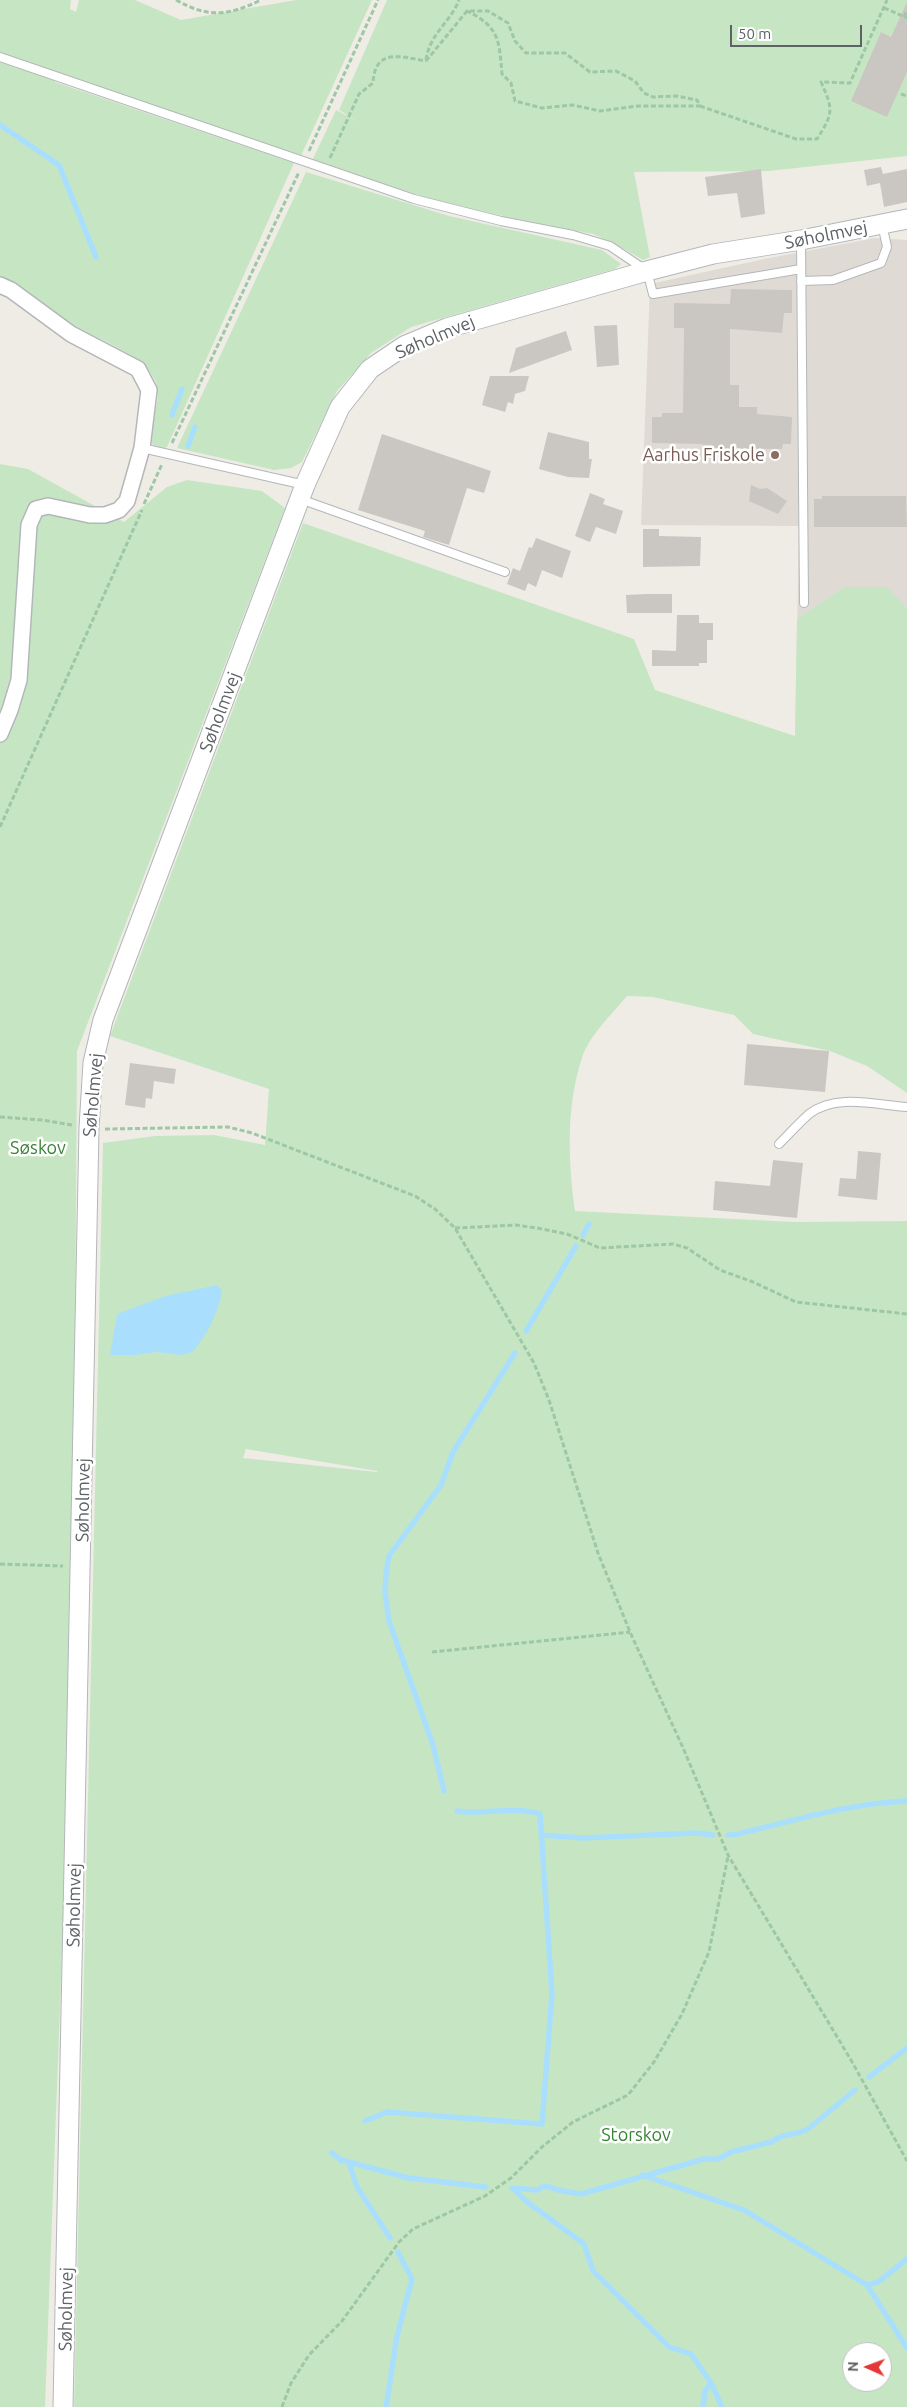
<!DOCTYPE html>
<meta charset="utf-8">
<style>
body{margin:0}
#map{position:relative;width:907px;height:2407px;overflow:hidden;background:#efece6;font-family:Ubuntu,sans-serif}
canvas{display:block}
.north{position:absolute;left:842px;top:2342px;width:50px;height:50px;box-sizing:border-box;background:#fff;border:1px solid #bec0c2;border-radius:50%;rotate:272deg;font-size:14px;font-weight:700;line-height:20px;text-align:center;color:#5d6266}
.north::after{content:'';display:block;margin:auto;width:18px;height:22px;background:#e53638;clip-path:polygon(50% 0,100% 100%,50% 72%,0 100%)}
.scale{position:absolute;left:730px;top:25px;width:132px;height:22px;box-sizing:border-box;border:2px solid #5d6266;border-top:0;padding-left:6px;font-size:15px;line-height:18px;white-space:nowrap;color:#5d6266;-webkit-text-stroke:4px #fff;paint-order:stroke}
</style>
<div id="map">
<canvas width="907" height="2407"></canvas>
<div class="north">N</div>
<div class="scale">50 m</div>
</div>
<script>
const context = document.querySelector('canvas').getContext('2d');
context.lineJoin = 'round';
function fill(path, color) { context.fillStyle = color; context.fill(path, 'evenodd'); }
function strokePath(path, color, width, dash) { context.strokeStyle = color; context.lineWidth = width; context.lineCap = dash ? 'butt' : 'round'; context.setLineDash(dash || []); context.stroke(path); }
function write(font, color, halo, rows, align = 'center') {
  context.font = font + ' Ubuntu,sans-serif'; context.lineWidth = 5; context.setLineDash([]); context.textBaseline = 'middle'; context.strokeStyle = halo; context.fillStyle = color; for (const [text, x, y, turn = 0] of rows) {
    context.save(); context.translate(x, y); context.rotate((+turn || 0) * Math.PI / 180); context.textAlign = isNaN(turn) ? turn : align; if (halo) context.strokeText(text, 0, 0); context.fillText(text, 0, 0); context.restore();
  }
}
fill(new Path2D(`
 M875 238 907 240V777L795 737 799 526 641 525 650 284 764 259Z`), '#dfdbd4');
fill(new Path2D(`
 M0 0H71L70 9 76 12 79 0H135L181 20 296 0H372L300 158 57 74 55 82 294 163 167 447 161 449 152 444C146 423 165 401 155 380 144 355 97 339 74 325 50 311 27 294 4 279L0 294Z
 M387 0H907V156L769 171 634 172 650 257 643 260 619 246 593 234 515 219 428 198 312 161 336 110 357 121 339 110Z
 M306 172 449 216 602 250 621 264 615 269 411 327 371 353 337 391 302 462 291 468 274 470 177 448Z
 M0 464 28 469 124 522 167 487 187 480 262 491 285 508 77 1051 73 1662 45 2407H0Z
 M303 523 634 639 655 690 795 736 797 619 845 587H887L907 609V1093L867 1066 830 1051 753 1034 734 1015 653 997 627 996C613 1013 588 1037 582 1058 566 1106 568 1161 575 1211L794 1222 907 1221V2407H74L103 1143 155 1136 214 1135 265 1145 269 1089 110 1036ZM246 1449 377 1471V1472L243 1458ZM852 2352H882V2382H852Z`), '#c6e6c3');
fill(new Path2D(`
 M217 1285 222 1290C219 1313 207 1334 193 1352L181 1355 157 1352 136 1355H110L117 1314 165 1296Z`), '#a9dffd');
strokePath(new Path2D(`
 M0 125 59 165 96 257
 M172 415 182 389
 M188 446 195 427
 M583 1235 589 1224
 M526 1331 576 1246
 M444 1791 433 1745 389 1621 385 1592 386 1573 389 1556 441 1485 453 1452 515 1353
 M542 1835 582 1838 697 1833 713 1835
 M728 1835 738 1834C793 1821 850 1803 907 1801
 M869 2077 907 2048
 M365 2121 387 2112 542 2124 552 1994 540 1814C512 1806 484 1815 457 1811
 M332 2153 341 2160 409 2178 486 2187
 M349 2163 357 2187 390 2238
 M642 2175 744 2210 867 2285 878 2282 907 2259
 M512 2188 538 2190 544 2186 550 2187 558 2190 581 2194 704 2159H718L731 2152 771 2142 782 2136 798 2133 808 2129 855 2090
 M512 2188 526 2201 584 2244 593 2271 669 2347 691 2354 711 2383 722 2407
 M867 2285 907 2348
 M386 2407 397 2336 412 2279 398 2252
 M703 2407 705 2391 711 2383`), '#a9dffd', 5.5);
fill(new Path2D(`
 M907 2V72L887 117 851 101 881 32 891 37Z
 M881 167 883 174 907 169V202L884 207 880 183 867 186 864 170Z
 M761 169 765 214 741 218 737 193 708 196 705 177Z
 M731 289 792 290V313H784L782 333 730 329V385H739V407H757V414L792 417 791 444H783L782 449 703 448V444L652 443V417H662V413H683L684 328H674V303L730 304Z
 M617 325 619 365 597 367 594 326Z
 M566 331 572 350 509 373 516 348Z
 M490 376H529L525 391 515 394 513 404 508 402 505 412 482 405Z
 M548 432 589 442V459H592L589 478 568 477 539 469Z
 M382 434 491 471 484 493 467 488 449 545 423 537 425 531 358 510Z
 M751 485 760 489 767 488 787 501 778 514 749 501Z
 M590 493 605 499 603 504 623 511 616 534 596 527 590 542 575 536Z
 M822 496H906L907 527H814V499H822Z
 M643 529H659V536L701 537 700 566 643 567Z
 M536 538 571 551 562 578 542 570 536 587 528 583 525 591 507 584 513 568 520 571 529 547 532 548Z
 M646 594H672V613H627L626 595Z
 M677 615H699V623H713V640H707V663H699V666H652V650L676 651Z
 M747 1044 829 1051 825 1092 744 1085Z
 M130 1063 176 1069 174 1084 154 1081 152 1099 146 1098 145 1108 125 1105Z
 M858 1151 881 1153 877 1200 838 1196 840 1178 856 1179Z
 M773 1160 803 1163 797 1218 713 1210 715 1181 770 1186Z`), '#cac7c3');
const service = new Path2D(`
 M0 57 414 199 501 221 573 235 610 246 647 271 653 294 801 269
 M801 240 804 603
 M801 281 833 280 881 263 887 247 882 224
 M142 448 305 485
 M300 499 505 572
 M779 1144C789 1134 799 1123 809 1114 836 1093 876 1105 907 1107`);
const minor = new Path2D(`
 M0 285 11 290 71 334 138 369 149 390 142 448 127 501 119 510 105 515H90L48 506 36 509 29 525 19 680 10 710 0 734`);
const tertiary = new Path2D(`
 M63 2407 89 1128 93 1063 103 1020 305 485 340 407 370 369 404 346 447 328 647 271 713 254 801 240 907 219`);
strokePath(service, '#b3b7ba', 10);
strokePath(minor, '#b3b7ba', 18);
strokePath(tertiary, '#b3b7ba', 21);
strokePath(new Path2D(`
 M176 0C208 18 228 16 261 0
 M884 8 907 18
 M904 17 907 11
 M426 60C430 33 450 23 459 0
 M426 61 467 11H488L508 23 515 41 526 53H565L590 72 616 71 635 81 644 93 653 97 677 96 697 100 700 106H638L600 111 573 105 542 108 515 101 511 83 502 74C499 41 500 27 467 11
 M901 94 907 96
 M700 106 796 139H817C833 113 834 111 821 82L850 83 887 0
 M309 151 378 0
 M330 158 359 94 373 83C375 47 401 57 426 61
 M172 443 299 172
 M144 504 162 464
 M0 827 142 510
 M0 1117 42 1120 72 1125
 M105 1129 228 1127 252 1133 415 1196 435 1209 455 1228 534 1363 549 1400 598 1553 630 1632 684 1750 728 1855 851 2060 907 2161
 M455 1228 516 1225 537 1228 567 1234 600 1248 673 1244 687 1248 720 1270 753 1282 796 1302 907 1314
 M0 1564 63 1566
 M432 1652 630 1632
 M282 2407 291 2383 309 2355 342 2321 399 2242 413 2229 485 2196 511 2178 542 2147 573 2122 628 2095 654 2062 682 2014 709 1952 728 1856`), '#9dc7a5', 3, [5, 2.5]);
strokePath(service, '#fff', 8);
strokePath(minor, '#fff', 15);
strokePath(tertiary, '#fff', 19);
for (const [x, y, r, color] of [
 [775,455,5,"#8d6e63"]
]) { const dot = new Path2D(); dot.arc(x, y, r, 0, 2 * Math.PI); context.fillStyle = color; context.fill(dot); strokePath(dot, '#fff', 2); }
write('18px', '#5d6266', '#fff', [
 ["Søholmvej",826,235,-11],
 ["Søholmvej",435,337,-23],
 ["Søholmvej",220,712,-69],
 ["Søholmvej",93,1095,-85],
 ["Søholmvej",83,1500,-89],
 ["Søholmvej",74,1905,-89],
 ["Søholmvej",66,2309,-89]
]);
write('18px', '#785e54', '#fff', [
 ["Aarhus Friskole",765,455]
], 'right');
write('18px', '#3a8337', '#fff', [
 ["Søskov",38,1148],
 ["Storskov",636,2135]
]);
</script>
